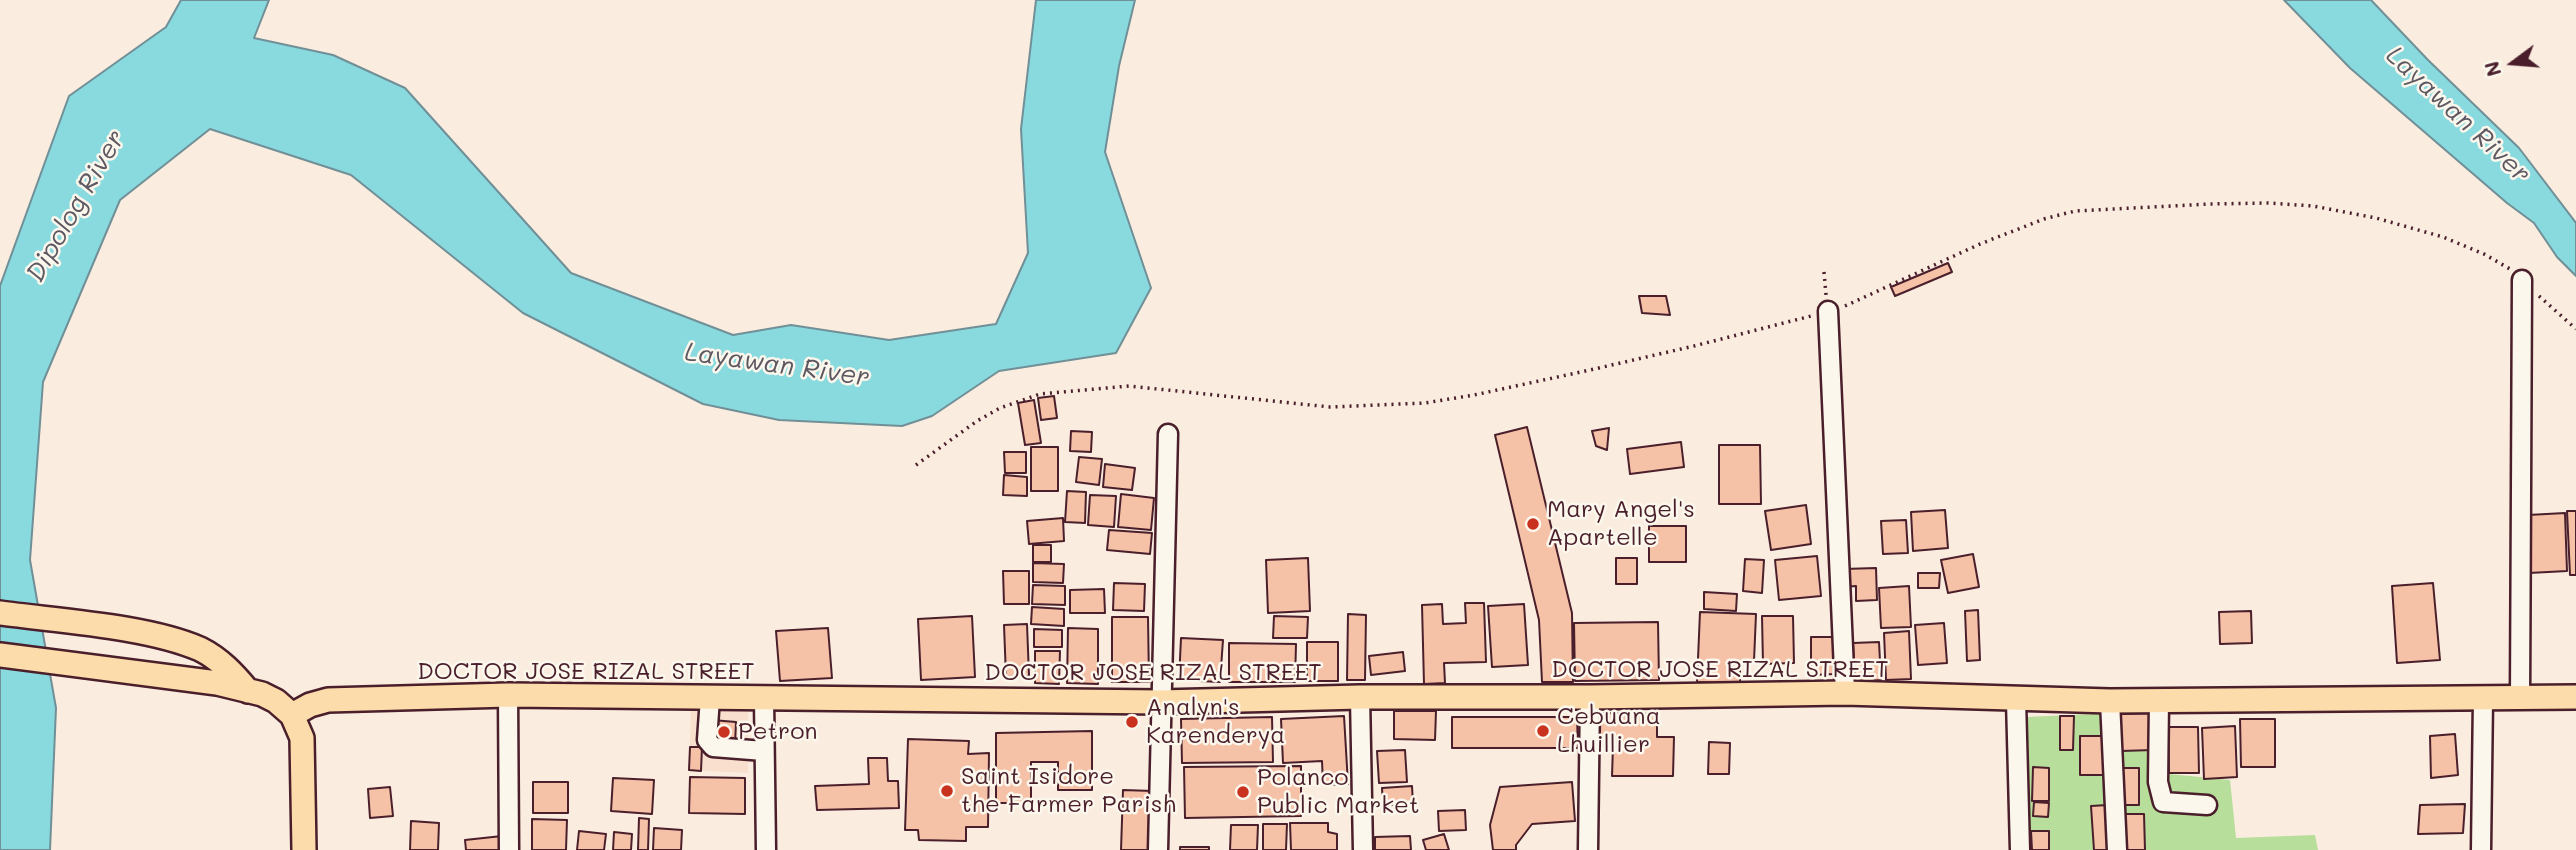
<!DOCTYPE html>
<style>
body{margin:0}
#map{position:relative;width:2576px;height:850px;overflow:hidden;background:#faecde;font-family:Mali,sans-serif}
canvas{display:block}
.north{position:absolute;left:2478px;top:28px;width:70px;height:70px;-webkit-text-stroke:5px #fbf7ec;paint-order:stroke;rotate:254deg;font-size:19px;font-weight:700;line-height:28px;text-align:center;color:#4a1f2b}
.north::after{content:'';display:block;margin:auto;width:24px;height:32px;background:#4a1f2b;clip-path:polygon(50% 0,100% 100%,50% 72%,0 100%)}
</style>
<div id="map">
<canvas width="2576" height="850"></canvas>
<div class="north">N</div>
</div>
<script>
const context = document.querySelector('canvas').getContext('2d');
context.lineJoin = 'round';
function fill(path, color) { context.fillStyle = color; context.fill(path, 'evenodd'); }
function strokePath(path, color, width, dash) { context.strokeStyle = color; context.lineWidth = width; context.lineCap = dash ? 'butt' : 'round'; context.setLineDash(dash || []); context.stroke(path); }
function write(font, color, halo, rows, align = 'center') {
  context.font = font + ' Mali,sans-serif'; context.lineWidth = 5; context.setLineDash([]); context.textBaseline = 'middle'; context.strokeStyle = halo; context.fillStyle = color; for (const [text, x, y, turn = 0] of rows) {
    context.save(); context.translate(x, y); context.rotate((+turn || 0) * Math.PI / 180); context.textAlign = isNaN(turn) ? turn : align; if (halo) context.strokeText(text, 0, 0); context.fillText(text, 0, 0); context.restore();
  }
}
fill(new Path2D(`
 M691 708 748 709V773L689 770Z`), '#f8dfce');
fill(new Path2D(`
 M2116 713 2121 850H2030L2026 717Z
 M2118 713H2167L2169 774 2230 780 2236 838 2315 835 2318 850H2124Z`), '#b7de9a');
const water = new Path2D(`
 M181 0H269L254 38 333 55 405 88 571 273 733 335 791 325 889 340 996 324 1028 253 1021 129 1036 0H1135L1119 66 1105 152 1151 288 1116 353 999 371 932 416 902 426 779 420 703 404 523 313 351 175 210 129 120 200 43 382 30 560 56 708 50 850H0V286L69 96 166 27Z
 M2284 0H2371L2428 60 2519 148 2576 223V276L2557 257 2534 223 2507 203 2350 68Z`);
fill(water, '#89dadf');
strokePath(water, '#708f97', 2);
const building = new Path2D(`
 M1948 263 1952 272 1895 296 1891 287Z
 M1639 296H1666L1670 315 1642 313Z
 M1054 396 1057 418 1041 420 1038 398Z
 M1034 400 1041 443 1025 445 1018 403Z
 M1527 427 1572 613 1573 682H1542L1539 620 1495 435Z
 M1609 428 1607 450 1596 446 1592 431Z
 M1071 431 1092 432 1091 452 1070 451Z
 M1681 442 1684 467 1630 474 1627 449Z
 M1719 445H1760L1761 504H1719Z
 M1031 447H1058V491H1031Z
 M1004 452H1026V473H1005Z
 M1079 457 1102 459 1099 485 1076 482Z
 M1105 464 1135 468 1132 490 1103 487Z
 M1004 475 1027 477V496L1003 495Z
 M1067 491 1086 492 1085 523 1065 522Z
 M1121 494 1154 498 1151 530 1118 527Z
 M1090 495 1116 496 1114 527 1088 525Z
 M1806 505 1811 544 1771 550 1765 511Z
 M1945 510 1948 548 1913 551 1911 512Z
 M2567 511H2576V575H2570Z
 M2565 513 2567 571 2529 573 2528 515Z
 M1063 518 1064 541 1029 544 1027 521Z
 M1906 520 1908 553 1883 554 1881 521Z
 M1649 526H1686V562H1649Z
 M1109 530 1152 533 1150 554 1107 550Z
 M1033 545H1051V562H1033Z
 M1973 554 1979 587 1948 593 1941 560Z
 M1817 556 1821 596 1779 600 1775 560Z
 M1308 558 1310 611 1268 613 1266 560Z
 M1616 558H1637V584H1616Z
 M1745 559 1764 560 1762 593 1743 591Z
 M1033 563 1064 564 1063 583 1033 582Z
 M1876 568 1877 600 1856 601V586L1844 587V569Z
 M1003 571H1029V604H1004Z
 M1918 573H1940L1939 588H1918Z
 M1114 583 1145 584 1144 611 1113 610Z
 M2433 583 2440 660 2397 663 2392 586Z
 M1033 585 1065 586V605L1032 604Z
 M1909 586 1911 627 1881 628 1879 588Z
 M1104 589 1105 613H1070V590Z
 M1704 592 1737 594 1736 611 1704 609Z
 M1465 603H1484L1486 662 1444 663 1445 683 1424 684 1422 605 1442 604 1443 624 1466 623Z
 M1524 604 1528 665 1492 667 1488 606Z
 M1032 607 1064 609V626L1031 624Z
 M1978 610 1980 660 1967 661 1965 611Z
 M2251 611 2252 643 2220 644 2219 612Z
 M1700 612 1756 614 1754 661 1740 665V684L1697 682Z
 M1348 614 1366 615 1365 680H1347Z
 M972 616 975 677 921 680 918 619Z
 M1274 616 1308 617 1307 638H1273Z
 M1762 616H1793L1794 663 1763 664Z
 M1112 617H1148L1149 682H1112Z
 M1658 622 1659 680 1575 681 1574 623Z
 M1944 623 1947 663 1918 665 1915 625Z
 M1027 624 1029 676 1006 677 1004 625Z
 M828 628 832 678 780 681 776 631Z
 M1068 628 1098 629V684L1067 683Z
 M1034 629 1062 630V647H1034Z
 M1909 631 1911 679 1886 680 1884 633Z
 M1811 637H1834L1835 674 1811 675Z
 M1181 638 1223 640 1220 682 1179 680Z
 M1307 642H1338V681H1307Z
 M1879 642 1881 680 1855 682 1853 643Z
 M1229 643 1296 644 1295 682H1229Z
 M1035 651H1060L1059 684 1035 683Z
 M1403 652 1405 671 1371 675 1369 656Z
 M1394 711H1436L1435 740 1394 739Z
 M1597 713 1657 714V737H1674L1673 776H1612L1613 746 1597 745Z
 M2152 713 2153 750 2121 751 2120 714Z
 M1344 716 1348 784 1323 785 1322 761 1283 763 1281 719Z
 M2060 716H2074L2073 750H2060Z
 M1272 717 1273 762 1182 763 1181 719Z
 M1452 717H1577L1578 748H1452Z
 M2240 719H2275V767H2241Z
 M712 720 736 722 735 744 711 743Z
 M2235 726 2237 777 2204 779 2202 728Z
 M2168 727H2198L2199 773H2169Z
 M1092 731V790H1058V762H1031V803H996V733Z
 M2455 734 2458 775 2431 778 2430 736Z
 M2080 736H2105V775H2080Z
 M908 739 969 741 968 754 989 753 988 827H966V841L919 840 918 830H905Z
 M1709 742 1730 743 1729 774H1708Z
 M690 747H702L701 771 689 770Z
 M1405 750 1407 782 1379 783 1377 751Z
 M868 758H887L888 781H898L899 808 817 810 815 786 869 784Z
 M1301 766V816L1185 818 1184 767Z
 M2033 767 2049 768V801H2032Z
 M2121 768H2139V805H2121Z
 M690 777 745 778V814L689 813Z
 M613 778 654 780 652 814 611 811Z
 M533 782H568V813H533Z
 M1572 782 1575 821 1532 824 1516 845V850H1493L1490 825 1500 787Z
 M1412 786 1413 804 1383 805 1382 788Z
 M390 787 393 816 370 818 368 789Z
 M1123 790 1153 791 1151 850H1121Z
 M2034 802 2049 803 2048 817 2033 816Z
 M2465 804 2463 833 2418 834 2420 805Z
 M2108 805 2111 850H2094L2091 806Z
 M1465 810 1466 830 1439 831 1438 811Z
 M2123 814H2144L2145 850H2124Z
 M639 818 649 819 648 850H638Z
 M532 819 567 820 566 850H532Z
 M411 821 439 823 438 850H410Z
 M1290 823H1328V832L1337 834V850H1291Z
 M1263 824H1287L1286 850H1263Z
 M1231 825H1258L1257 850H1230Z
 M654 828 682 830 681 850H653Z
 M579 831 606 834 604 850H577Z
 M2031 831H2049V850H2032Z
 M614 832 632 834 631 850H613Z
 M1444 834 1449 850H1426L1423 840Z
 M502 836 504 850H466L465 840Z
 M1410 836 1411 850H1375V837Z
 M1180 847H1209V850H1180Z`);
fill(building, '#f5c1a7');
strokePath(building, '#4a1f2b', 2);
const minor = new Path2D(`
 M1828 311 1845 693
 M508 695 509 850
 M1360 697 1363 850
 M710 698 707 740 713 747 764 751
 M2520 698 2522 280
 M764 699 766 850
 M2016 700 2020 850
 M2110 701 2117 850
 M2159 701 2158 782 2163 802 2207 805
 M1158 850 1168 434
 M1588 850 1590 697
 M2481 850 2483 699`);
const major = new Path2D(`
 M0 613C59 621 147 626 200 649 220 659 234 674 248 691
 M0 655 217 683 262 694 276 701 292 715 302 738 304 850
 M292 715 310 705 328 700 508 695 1161 702 1360 697H1590L1845 693 2110 701 2576 697`);
strokePath(minor, '#4a1f2b', 23);
strokePath(major, '#4a1f2b', 28);
strokePath(new Path2D(`
 M1824 272 1826 295
 M2539 296 2576 329
 M1845 306 1980 244 2044 219 2075 211 2210 204 2268 203 2313 206 2376 218 2443 237 2484 254 2510 269
 M916 465 977 421 1000 408 1040 394 1129 386 1330 407 1425 403 1474 395 1590 370 1694 346 1811 316`), '#4a1f2b', 3.5, [2, 5]);
strokePath(minor, '#fbf7ec', 18);
strokePath(major, '#fcdcab', 23);
for (const [x, y, r, color] of [
 [1533,524,7,"#c8321e"],
 [1132,722,7,"#c8321e"],
 [1543,731,7,"#c8321e"],
 [724,732,7,"#c8321e"],
 [947,791,7,"#c8321e"],
 [1243,792,7,"#c8321e"]
]) { const dot = new Path2D(); dot.arc(x, y, r, 0, 2 * Math.PI); context.fillStyle = color; context.fill(dot); strokePath(dot, '#fbf7ec', 2.5); }
write('24px', '#4a1f2b', '#fbf7ec', [
 ["Mary Angel's",1547,510],
 ["Apartelle",1547,538],
 ["Analyn's",1146,708],
 ["Karenderya",1146,736],
 ["Cebuana",1557,717],
 ["Lhuillier",1557,745],
 ["Petron",738,732],
 ["Saint Isidore",961,777],
 ["the Farmer Parish",961,805],
 ["Polanco",1257,778],
 ["Public Market",1257,806]
], 'left');
write('24px', '#4a1f2b', '#fbf7ec', [
 ["DOCTOR JOSE RIZAL STREET",1720,670],
 ["DOCTOR JOSE RIZAL STREET",586,672],
 ["DOCTOR JOSE RIZAL STREET",1153,673]
]);
write('italic 26px', '#5d5761', '#fbf7ec', [
 ["Layawan River",2458,115,43],
 ["Dipolog River",76,206,-60],
 ["Layawan River",777,365,8]
]);
</script>
